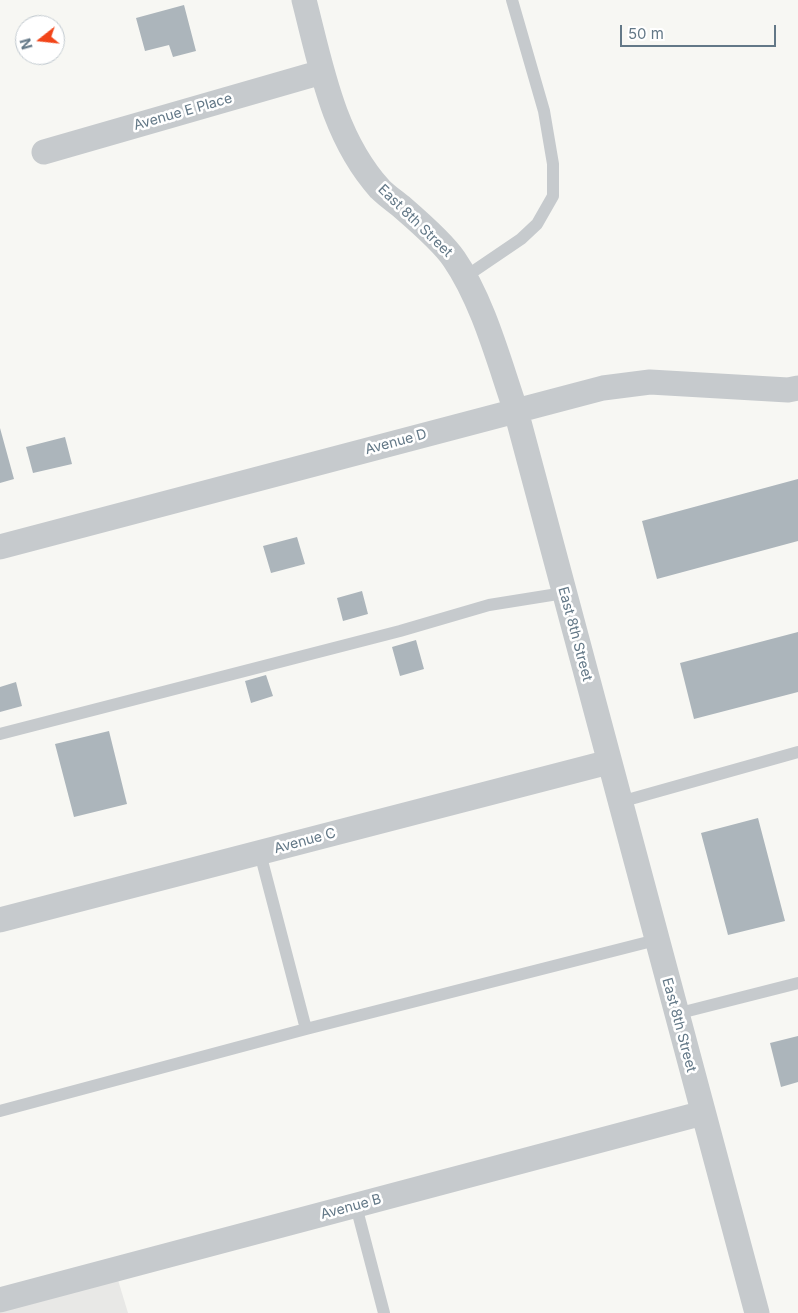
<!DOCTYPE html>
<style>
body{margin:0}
#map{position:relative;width:798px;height:1313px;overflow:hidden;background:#f7f7f3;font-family:Inter,sans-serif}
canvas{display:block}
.north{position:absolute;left:15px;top:15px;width:50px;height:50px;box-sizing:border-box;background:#fff;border:1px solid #c1c9cf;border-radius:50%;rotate:254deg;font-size:14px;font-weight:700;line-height:20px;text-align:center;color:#637887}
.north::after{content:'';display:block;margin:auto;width:18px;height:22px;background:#f24519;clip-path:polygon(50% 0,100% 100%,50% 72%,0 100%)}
.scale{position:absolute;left:620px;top:25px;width:156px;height:22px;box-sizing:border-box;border:2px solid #637887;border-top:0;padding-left:6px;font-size:15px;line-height:18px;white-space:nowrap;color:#637887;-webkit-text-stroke:4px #fff;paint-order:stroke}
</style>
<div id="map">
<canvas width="798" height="1313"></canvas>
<div class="north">N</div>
<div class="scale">50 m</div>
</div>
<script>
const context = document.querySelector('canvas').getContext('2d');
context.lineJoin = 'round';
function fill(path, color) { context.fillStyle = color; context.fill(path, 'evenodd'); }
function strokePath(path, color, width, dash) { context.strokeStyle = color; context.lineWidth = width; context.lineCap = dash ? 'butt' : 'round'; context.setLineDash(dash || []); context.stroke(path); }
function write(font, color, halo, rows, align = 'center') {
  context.font = font + ' Inter,sans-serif'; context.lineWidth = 5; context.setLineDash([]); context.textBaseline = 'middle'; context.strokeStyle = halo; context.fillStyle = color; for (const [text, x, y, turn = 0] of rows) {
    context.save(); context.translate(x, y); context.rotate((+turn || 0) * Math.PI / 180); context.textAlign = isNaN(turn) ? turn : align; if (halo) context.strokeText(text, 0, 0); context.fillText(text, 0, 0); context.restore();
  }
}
fill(new Path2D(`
 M118 1280 128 1313H0V1311Z`), '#e8e8e6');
fill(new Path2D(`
 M184 5 196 51 173 57 169 45 145 51 136 18Z
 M0 428 14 479 0 483Z
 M65 437 72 464 33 473 26 447Z
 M798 479V541L657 579 642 521Z
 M297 537 305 564 271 573 263 546Z
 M362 591 368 614 343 621 337 598Z
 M798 632V692L694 719 680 663Z
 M416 640 424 669 400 676 392 647Z
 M266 675 273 696 251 703 245 681Z
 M16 682 22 706 0 712V687Z
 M109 731 127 804 74 817 55 744Z
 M758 818 785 921 728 935 701 833Z
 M798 1036V1082L781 1087 770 1043Z`), '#acb5bb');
strokePath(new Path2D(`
 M465 277 521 239 537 224 553 196V164L544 111 512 0
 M0 734 400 631 489 605 564 593
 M620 802 798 752
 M260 853 306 1029
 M676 1014 798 983
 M0 1111 306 1029 656 940
 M356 1206 384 1313`), '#c6cacd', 12);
strokePath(new Path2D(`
 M304 0C321 66 333 137 380 189 387 196 396 202 403 208 418 221 444 244 454 259 483 301 499 362 516 411L757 1313
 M44 152 322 72
 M0 547 603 388 650 382 788 390 798 388
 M0 920 609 762
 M0 1300 703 1113`), '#c6cacd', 25);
write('14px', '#637887', '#fff', [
 ["Avenue E Place",183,112,-16],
 ["East 8th Street",415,221,44],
 ["Avenue D",396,442,-15],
 ["East 8th Street",575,634,75],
 ["Avenue C",305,841,-15],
 ["East 8th Street",679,1025,75],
 ["Avenue B",351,1207,-15]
]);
</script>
